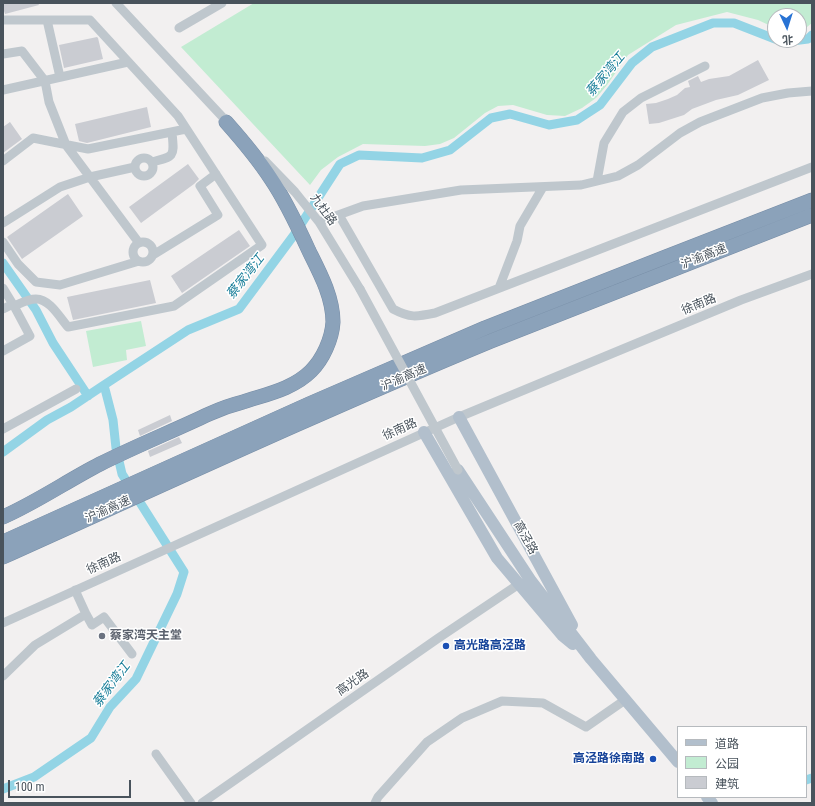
<!DOCTYPE html>
<meta charset="utf-8">
<style>
body{margin:0}
#map{position:relative;width:815px;height:806px;overflow:hidden;background:#f2f0f0;font-family:"Roboto Condensed","Noto Sans SC",sans-serif}
canvas{display:block}
.frame{position:absolute;inset:0;border:4px solid #49535c;pointer-events:none}
.legend{position:absolute;left:677px;top:726px;width:130px;height:72px;box-sizing:border-box;background:#fff;border:1px solid #b6babe;margin:0;padding:5px 7px;list-style:none;font-size:12px;color:#49535c}
.legend li{display:flex;align-items:center;gap:8px;height:20px}
.legend b{width:20px;border:1px solid #b6babe}
.north{position:absolute;left:767px;top:8px;width:40px;height:40px;box-sizing:border-box;background:#fff;border:1px solid #b6babe;border-radius:50%;rotate:176deg;font-size:11px;font-weight:700;line-height:16px;text-align:center;color:#49535c}
.north::after{content:'';display:block;margin:auto;width:14px;height:18px;background:#2873d4;clip-path:polygon(50% 0,100% 100%,50% 72%,0 100%)}
.scale{position:absolute;left:8px;top:780px;width:123px;height:18px;box-sizing:border-box;border:2px solid #49535c;border-top:0;padding-left:5px;font-size:12px;line-height:14px;white-space:nowrap;color:#49535c;-webkit-text-stroke:3px #fff;paint-order:stroke}
</style>
<div id="map">
<canvas width="815" height="806"></canvas>
<div class="frame"></div>
<ul class="legend">
<li><b style="height:5px;background:#b2bfcc"></b>道路</li>
<li><b style="height:11px;background:#c2ecd2"></b>公园</li>
<li><b style="height:11px;background:#caccd2"></b>建筑</li>
</ul>
<div class="north">北</div>
<div class="scale">100 m</div>
</div>
<script>
const context = document.querySelector('canvas').getContext('2d');
context.lineJoin = 'round';
function fill(path, color) { context.fillStyle = color; context.fill(path, 'evenodd'); }
function strokePath(path, color, width, dash) { context.strokeStyle = color; context.lineWidth = width; context.lineCap = dash ? 'butt' : 'round'; context.setLineDash(dash || []); context.stroke(path); }
function write(font, color, halo, rows, align = 'center') {
  context.font = font + ' "Roboto Condensed","Noto Sans SC",sans-serif'; context.lineWidth = 3; context.setLineDash([]); context.textBaseline = 'middle'; context.strokeStyle = halo; context.fillStyle = color; for (const [text, x, y, turn = 0] of rows) {
    context.save(); context.translate(x, y); context.rotate((+turn || 0) * Math.PI / 180); context.textAlign = isNaN(turn) ? turn : align; if (halo) context.strokeText(text, 0, 0); context.fillText(text, 0, 0); context.restore();
  }
}
fill(new Path2D(`
 M254 3H812V23L807 27 799 30V16H775V28L758 20 727 12 676 25 628 55 607 85 596 98 582 108 565 116 547 115 513 105 498 106 485 113 454 138 440 144 425 146 363 144 338 157 321 170 310 185 181 47Z
 M141 321 146 346 126 350 127 360 93 367 86 331Z`), '#c2ecd2');
strokePath(new Path2D(`
 M778 40 784 42 808 39 812 35
 M3 263 36 310 53 343 88 396
 M3 452 47 420 71 407 104 385
 M806 780 812 778
 M3 789 34 777 91 738 110 707 136 679 177 594 184 572 122 474 116 448 113 420 104 385 188 330 239 309 294 235 340 164 359 155 422 158 450 150 491 118 510 114 549 125 577 120 600 105 632 63 652 47 713 23H734L775 39`), '#93d4e5', 9);
fill(new Path2D(`
 M3 3H38L39 5 5 14 3 8Z
 M97 37 98 38 103 59 64 68 59 45Z
 M758 60 769 80 738 95 716 100 692 109 684 115 659 123 649 124 646 104 656 103 668 99 677 95 685 88 690 87 688 81 698 76 701 82 709 79 729 76Z
 M147 107 151 127 87 143 79 141 75 124Z
 M10 122 22 139 3 153V127Z
 M188 164 199 179 194 184 141 223 129 207Z
 M68 194 83 216 22 259 7 237Z
 M239 230 250 246 182 293 171 276Z
 M150 280 156 303 73 320 67 297Z
 M170 415 172 421 140 436 138 430Z
 M179 437 182 443 150 457 148 451Z`), '#caccd2');
const highway = new Path2D(`
 M3 517C37 502 67 481 100 464 136 446 173 431 209 414 220 409 231 405 243 402 267 394 293 389 311 371 323 359 332 339 333 322 333 297 320 273 309 251 298 227 286 201 271 179 258 159 242 140 226 122
 M3 542 309 404 485 328 663 258 812 200
 M3 557C165 484 327 409 491 341 598 298 705 256 812 215`);
strokePath(highway, '#778da6', 15);
strokePath(new Path2D(`
 M116 3 230 125
 M3 20H90L178 116 262 245 174 306 68 327C60 318 50 299 36 299 28 299 21 303 14 306
 M47 20 60 77
 M179 28 222 3
 M3 54 22 51 45 81 49 102 66 145 139 243
 M3 90 128 62
 M135 167a9 9 0 1 1 18 0a9 9 0 1 1-18 0Z
 M3 161 33 138 88 149 186 129
 M265 161 295 192 319 222 360 289
 M152 162C176 156 174 156 172 132
 M597 181 604 143 623 112 641 98 705 66
 M339 215 393 309C410 318 416 317 435 313L812 167
 M319 222 363 206 461 190 581 185 618 176 638 165 680 133 700 122 762 98 788 93 812 91
 M3 223 60 187 90 177 135 167
 M133 252a10 10 0 1 1 20 0a10 10 0 1 1-20 0Z
 M3 242 18 264 36 282 60 285 139 261
 M153 255 218 215 200 186 216 174
 M3 288 14 306 30 336 3 351
 M499 288 517 241 520 226 543 187
 M3 309 13 304
 M3 429 76 389
 M86 614 92 625 104 617 132 654
 M3 623 459 417 741 300 812 274
 M3 676 35 645 86 614 75 590
 M156 754 191 803
 M202 803 437 639 519 584
 M375 803 378 797 427 742 462 718 502 701 543 703 586 727 625 700`), '#bfc7cd', 9);
strokePath(new Path2D(`
 M459 417 572 625
 M424 432 497 558 562 635 573 644
 M458 470 531 581 591 659 678 762
 M707 797 712 803`), '#b2bfcc', 12);
strokePath(highway, '#8ba2ba', 14);
strokePath(new Path2D(`
 M360 289 458 470`), '#bfc7cd', 9);
for (const [x, y, r, color] of [
 [102,636,4,"#6b7280"],
 [446,646,4,"#1a4fb4"],
 [653,759,4,"#1a4fb4"]
]) { const dot = new Path2D(); dot.arc(x, y, r, 0, 2 * Math.PI); context.fillStyle = color; context.fill(dot); strokePath(dot, '#fff', 1.5); }
write('12px', '#49535c', '#fff', [
 ["九杜路",323,210,54],
 ["沪渝高速",704,257,-21],
 ["徐南路",699,305,-22],
 ["沪渝高速",404,378,-23],
 ["徐南路",400,430,-24],
 ["沪渝高速",108,510,-24],
 ["高泾路",525,538,61],
 ["徐南路",104,564,-24],
 ["高光路",353,683,-35]
]);
write('bold 12px', '#5b616d', '#fff', [
 ["蔡家湾天主堂",110,636]
], 'left');
write('bold 12px', '#164399', '#fff', [
 ["高光路高泾路",454,646],
 ["高泾路徐南路",645,759,"right"]
], 'left');
write('italic 13px', '#187e99', '#fff', [
 ["蔡家湾江",606,75,-50],
 ["蔡家湾江",246,277,-52],
 ["蔡家湾江",112,685,-53]
]);
</script>
